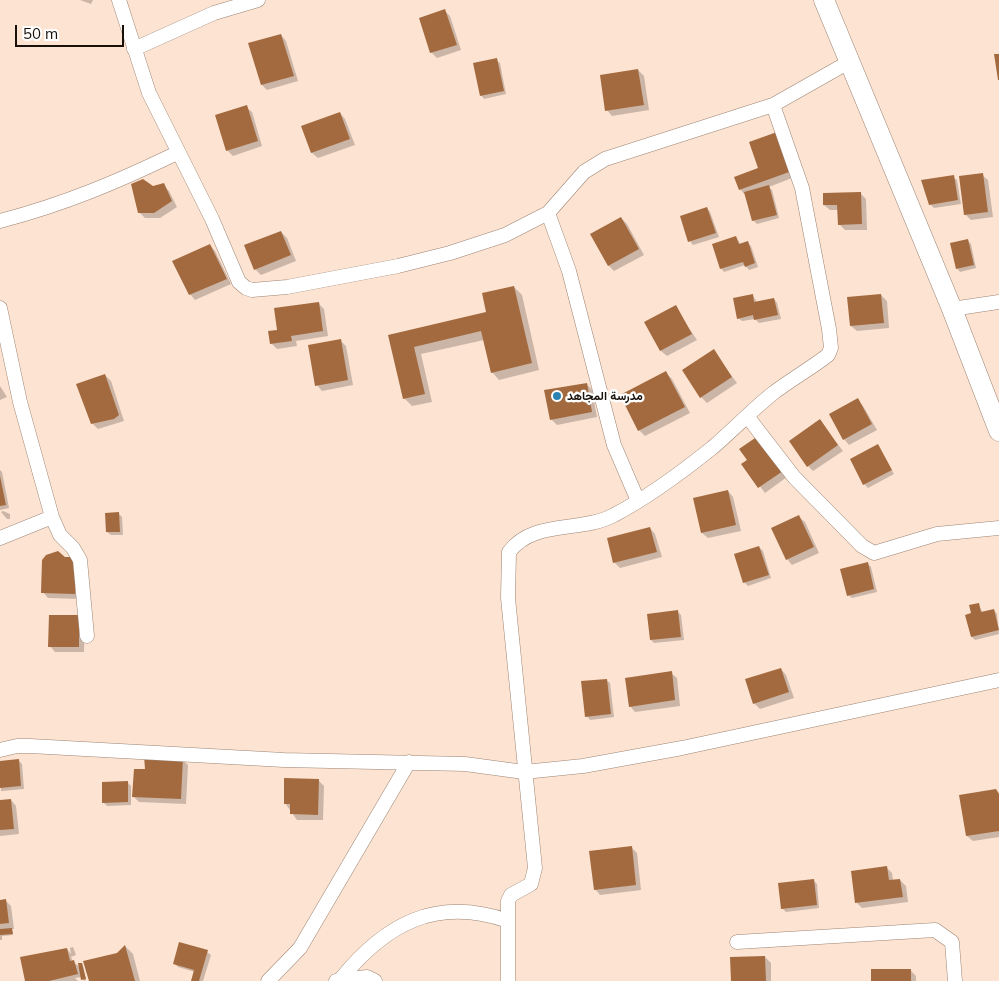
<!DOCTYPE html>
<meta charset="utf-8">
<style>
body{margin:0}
#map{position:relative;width:999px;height:981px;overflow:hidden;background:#fde3d1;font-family:Mulish,sans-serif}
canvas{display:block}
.scale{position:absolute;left:15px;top:25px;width:109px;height:22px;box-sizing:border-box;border:2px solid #19100a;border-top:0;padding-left:6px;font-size:15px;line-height:18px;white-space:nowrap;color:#19100a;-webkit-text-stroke:4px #fff;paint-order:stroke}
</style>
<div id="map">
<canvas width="999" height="981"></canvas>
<div class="scale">50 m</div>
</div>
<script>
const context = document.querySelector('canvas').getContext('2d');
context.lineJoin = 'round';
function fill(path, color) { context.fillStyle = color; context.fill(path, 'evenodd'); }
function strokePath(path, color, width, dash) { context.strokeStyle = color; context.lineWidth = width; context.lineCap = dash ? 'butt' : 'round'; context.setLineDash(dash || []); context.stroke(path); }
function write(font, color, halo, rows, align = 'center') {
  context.font = font + ' Mulish,Vazirmatn,sans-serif'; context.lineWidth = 4.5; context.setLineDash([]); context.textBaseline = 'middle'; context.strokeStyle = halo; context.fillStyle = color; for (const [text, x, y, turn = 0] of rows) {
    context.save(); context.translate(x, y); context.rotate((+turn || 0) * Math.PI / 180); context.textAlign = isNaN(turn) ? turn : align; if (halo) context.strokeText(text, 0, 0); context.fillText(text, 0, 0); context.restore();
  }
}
fill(new Path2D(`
 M80 0H93L91 4Z
 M445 11 450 16 461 50 437 58 431 52Z
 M281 35 286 41 298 81 267 90 262 85Z
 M496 60 500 63 506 94 484 99 481 95Z
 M638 70 644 76 649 110 612 116 607 110Z
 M246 107 252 112 262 146 233 156 227 150Z
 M340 113 345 119 355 145 318 158 312 153 303 126Z
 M750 143 797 176 769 187 772 190 779 218 757 224 753 220 745 195 740 189 760 168Z
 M982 175 988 180 993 217 971 220 965 214Z
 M953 177 957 180 961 204 934 208 930 204Z
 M163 185 169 191 177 207 160 218H145L139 212Z
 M860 193 866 199 867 230H845L839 224V210H830L824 205Z
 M707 208 710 212 719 237 693 245 690 241Z
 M621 218 627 224 644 255 614 271 609 266 592 234Z
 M281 232 287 238 296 261 261 275 255 269Z
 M736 237 741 245 747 242 751 246 758 267 749 270 745 265 724 272 721 268Z
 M967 240 971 244 976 268 960 272 957 268Z
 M210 245 215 251 231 284 195 300 190 294Z
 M514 287 522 295 539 370 499 380 492 372 484 340 421 354 432 402 412 406 404 398 390 336 488 313Z
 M881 295 887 301 889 328 857 331 851 326Z
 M753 296 757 302 774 299 777 303 781 319 759 323 755 319 742 321 738 318Z
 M318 303 324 309 328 336 296 341 297 346 277 349 271 343 278 331Z
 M675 307 697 340 667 356 661 351 646 323Z
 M340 340 346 346 353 385 322 391 317 385Z
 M713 351 737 383 707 403 701 397Z
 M666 373 672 379 690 413 645 436 639 430Z
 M105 375 111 381 124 421 98 429 92 423Z
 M587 384 592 390 597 417 557 425 551 419Z
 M0 386 7 397 0 400Z
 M858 400 863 406 877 430 849 445 844 439Z
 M820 421 843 451 813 471 808 466Z
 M763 443 787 477 765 493 743 464Z
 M878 446 894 474 868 488 864 484Z
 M0 470 2 472 9 508 0 510Z
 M728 491 733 497 741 531 708 538 702 533Z
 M3 511 10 514V519H7L1 512Z
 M118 513 122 517 123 535H111L107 532Z
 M799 517 805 522 819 553 792 565 787 559Z
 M650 528 655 534 662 557 620 568 614 562Z
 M759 547 763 551 771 578 748 586 744 582Z
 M65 558 77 559 80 599 48 598 43 592Z
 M867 563 871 567 877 592 852 598 848 595Z
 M978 604 983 613 994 610 997 614 999 634 975 640 972 637 973 614Z
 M678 612 681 615 684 640 654 643 651 640Z
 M50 616 85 622 84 652H55L50 646Z
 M781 669 786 675 794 698 760 709 754 703Z
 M671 673 677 678 680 706 635 712 630 706Z
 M606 680 610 683 614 717 590 720 587 716Z
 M18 760 22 764 24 789 1 791 0 762Z
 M183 760 188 765 186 804 139 802 133 796Z
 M319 781 324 786 323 820H297L285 803Z
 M127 782 131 786V805L107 806 103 802Z
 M996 790 999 793V837L973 841 967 836Z
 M11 800 16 806 19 834 0 836V801Z
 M631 847 637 853 641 890 600 895 595 889Z
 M887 868 892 873 893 881 900 880 906 886 908 902 862 908 857 903Z
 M813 880 817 884 819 908 786 912 782 908Z
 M5 900 11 906 14 929H11L13 935 2 936V940H0V901Z
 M125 946 133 954 140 981H90Z
 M73 947 76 955 71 957 73 962 80 967 82 964 83 966 86 980 84 981 82 977 75 978 78 981H26L67 949 71 954 70 948Z
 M207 952 211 955 203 981H193L195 972 178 967 174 963Z
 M765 957 771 963V981H732Z
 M911 971 916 976V981H872Z`), '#0003');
fill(new Path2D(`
 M445 9 457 45 430 53 419 18Z
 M281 34 294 76 261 85 248 43Z
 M994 54H999V80H998Z
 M497 58 504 91 480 96 473 63Z
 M638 69 644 105 605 111 600 75Z
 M247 105 258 141 226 151 215 115Z
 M340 112 350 139 311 153 301 126Z
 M777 132 792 171 739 190 734 177 758 168 749 142Z
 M983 173 988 212 964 215 959 176Z
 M954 175 958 200 929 205 921 180Z
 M143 179 153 186 164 183 172 201 154 213H138L131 184Z
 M769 185 777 215 752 221 744 192Z
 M861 192 862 224 838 225 837 205H823V193Z
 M707 207 716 233 688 242 680 216Z
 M621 217 639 249 608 266 590 234Z
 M281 231 291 255 254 270 244 245Z
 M736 236 739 244 748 241 755 263 745 267 743 262 720 269 712 244Z
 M968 239 974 265 956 269 950 243Z
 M210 244 227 279 189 295 172 261Z
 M514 286 532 363 491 373 481 331 414 347 425 394 403 399 388 335 486 312 482 293Z
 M753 294 754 302 774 298 778 315 754 320 753 315 737 319 733 298Z
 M881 294 884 323 850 326 847 297Z
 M319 302 323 331 291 336 292 341 270 344 268 331 277 330 274 308Z
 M676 305 692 334 660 351 644 322Z
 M341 339 348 380 315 386 308 345Z
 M714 349 732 377 700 398 682 370Z
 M666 371 685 407 638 431 620 395Z
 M105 374 119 415 114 419 91 424 76 384Z
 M587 383 592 412 550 420 544 390Z
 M858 398 872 424 843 440 829 414Z
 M820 419 838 445 807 467 789 441Z
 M758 436 783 471 758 488 741 464 747 460 739 449Z
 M878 444 892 470 863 485 850 459Z
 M0 476 6 505 0 506Z
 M728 490 736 525 701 533 693 498Z
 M119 512 120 532H106L105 513Z
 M799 515 814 547 786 560 771 528Z
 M650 527 657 552 613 563 607 538Z
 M759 546 769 575 743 583 734 554Z
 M58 551 65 557H78L75 594 41 593 42 560 46 555Z
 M868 562 874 589 847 596 840 569Z
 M979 603 981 612 994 609 999 630 971 637 965 615 971 613 969 605Z
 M678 610 681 637 650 640 647 614Z
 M49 615H79V647H48Z
 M781 668 789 692 753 704 745 679Z
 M672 671 675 700 629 707 625 678Z
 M607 679 611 714 585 717 581 681Z
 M144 756 183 758 181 799 132 797 134 769H145Z
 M19 759 21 786 0 788V761Z
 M284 778 319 779 318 815 290 814V804H284Z
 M128 781V802L102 803V782Z
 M996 789 999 794V831L966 836 959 795Z
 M11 799 14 829 0 830V800Z
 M632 846 636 885 594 890 589 851Z
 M887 866 889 880 900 879 903 897 855 903 851 871Z
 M814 879 817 905 781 909 778 883Z
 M6 899 9 923 0 924V900Z
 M12 928 13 934 0 935V929Z
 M179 942 208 950 199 981H191L194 970 173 964Z
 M125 945 135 981H89L83 961 117 953Z
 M67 948 70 961 74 960 78 974 49 981H25L20 957Z
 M765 956 766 981H731L730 957Z
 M78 963H82L86 979 81 980Z
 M871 969H911V981H871Z`), '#a36a3f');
const street = new Path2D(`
 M119 0 149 93 212 219 239 282 246 288 252 290 287 287 398 266 450 253 505 235 548 213 584 172 605 159 773 105
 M134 49 214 13 258 0
 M548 213 569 271 614 445 638 501
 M0 221C65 204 117 182 177 153
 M0 308 20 402 52 517 60 535 73 548 80 560 87 636
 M952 309 999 302
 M747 416 794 477 862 546 874 553 937 534 999 528
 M0 538 52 517
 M0 750 17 746H30L284 760 465 764 524 772 583 766 682 748 999 680
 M737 942 935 930 952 942 955 981
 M340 980C385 924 436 896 508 921
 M268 981 300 948 409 762
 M336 981 367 977 375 981
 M508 981V901L511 895 531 884 535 868 508 598 509 552C534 519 581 533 614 515 649 497 682 472 712 448 732 431 751 411 772 394 790 380 810 369 828 355L831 348 829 329 802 188 773 105 849 62`);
const secondary = new Path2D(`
 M824 0 952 309 999 431`);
strokePath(street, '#9c8474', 15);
strokePath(secondary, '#9c8474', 21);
strokePath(street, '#fff', 14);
strokePath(secondary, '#fff', 20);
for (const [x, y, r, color] of [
 [557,396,5,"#2c83b2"]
]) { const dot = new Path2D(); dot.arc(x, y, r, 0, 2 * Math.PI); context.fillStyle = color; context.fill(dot); strokePath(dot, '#fff', 2); }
write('bold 12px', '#19100a', '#fff', [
 ["مدرسة المجاهد",567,396]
], 'left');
</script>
